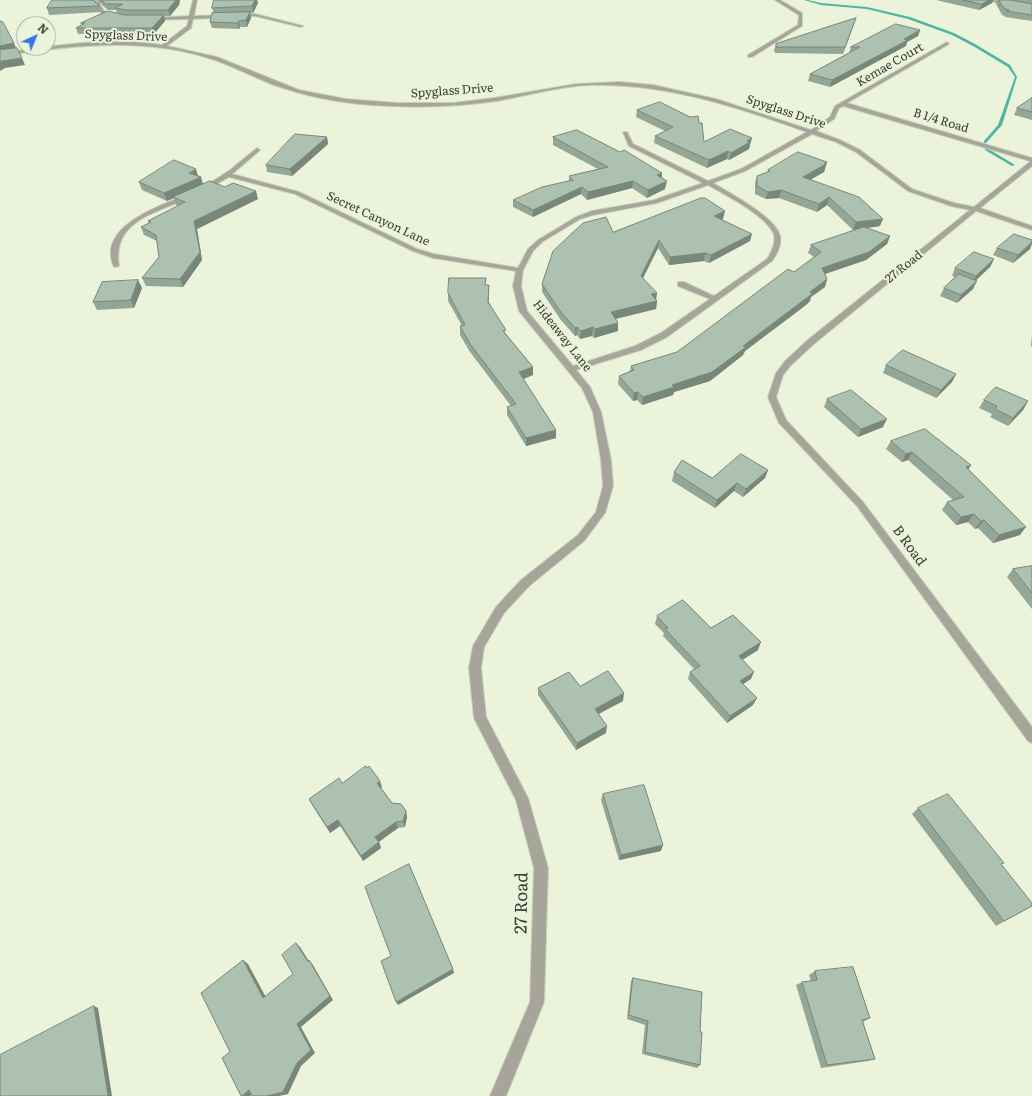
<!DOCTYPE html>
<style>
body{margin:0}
#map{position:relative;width:1032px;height:1096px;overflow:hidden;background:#ebf4db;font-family:Literata,serif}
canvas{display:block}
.north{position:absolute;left:16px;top:16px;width:40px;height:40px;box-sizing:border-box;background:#ebf4db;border:1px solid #a4ab98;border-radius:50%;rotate:44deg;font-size:11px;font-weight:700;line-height:16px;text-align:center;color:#3a3e34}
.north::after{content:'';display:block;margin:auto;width:14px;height:18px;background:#3775e3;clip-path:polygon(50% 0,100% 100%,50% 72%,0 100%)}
</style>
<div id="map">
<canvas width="1032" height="1096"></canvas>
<div class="north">N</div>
</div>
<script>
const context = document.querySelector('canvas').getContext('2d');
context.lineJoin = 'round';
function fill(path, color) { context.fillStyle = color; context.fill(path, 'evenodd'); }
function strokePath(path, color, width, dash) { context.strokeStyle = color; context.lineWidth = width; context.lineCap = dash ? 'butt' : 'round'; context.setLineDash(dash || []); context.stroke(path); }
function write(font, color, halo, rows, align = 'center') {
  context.font = font + ' Literata,serif'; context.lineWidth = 4; context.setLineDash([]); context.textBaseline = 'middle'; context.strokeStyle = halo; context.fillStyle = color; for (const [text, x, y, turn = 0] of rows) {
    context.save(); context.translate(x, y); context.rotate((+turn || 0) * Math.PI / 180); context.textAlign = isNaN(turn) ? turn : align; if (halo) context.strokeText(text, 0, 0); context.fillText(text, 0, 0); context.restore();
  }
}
fill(new Path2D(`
 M804 0H808L821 3 867 7 910 17 954 33 975 44 1010 65 1017 77 1002 125 986 143H984V141L998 125 1015 77 1008 67 973 46 952 35 908 19 867 9 821 5Z
 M985 148H987L1015 165 1012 166 985 150Z`), '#4eb5a0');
const minor = new Path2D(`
 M98 0H102L100 5 104 11 116 16V18L101 13 96 5Z
 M193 0H197L194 16 255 14 303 26 301 27 255 16 193 19 191 28 167 46 217 57 299 90 346 99 397 103H453L494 98 576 84 620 82 653 85 716 99 811 130 830 117 835 106 947 42 949 44 847 103 1032 158V166L980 208 1032 226V230L976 211 815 343 791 365 783 375 776 397 786 420 863 502 1032 727V743L1028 741 857 506 779 423 768 397 776 373 785 361 809 339 970 210 951 206 908 191 856 152 836 142 812 134 745 171 713 183C729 193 776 217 780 236 782 245 777 254 772 261L667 337 641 350 576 370 590 387 601 412 611 460 613 486 605 513 584 541 529 586 504 613 484 647 481 668 486 717 528 798 548 868 544 1002 506 1096H490L530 1002 534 868 516 800 474 718 469 668 473 646 496 607 521 580 578 535 596 512 603 486 601 460 593 412 582 388 519 311 513 286 516 271 433 258 413 251 295 194 229 177 206 190 201 189 230 170 257 148 260 150 259 151 232 174 299 192 417 249 434 254 518 268 528 249 538 240 576 217 592 211 654 200 703 183 629 146 623 132H627L633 144 708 181 741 169 807 132C737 107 666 83 590 85 558 86 527 96 496 101 451 108 405 108 359 104 330 101 302 95 274 85 251 76 229 64 205 57 139 37 68 46 0 56V54C53 45 107 37 162 45L187 26 189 19 151 20 149 18 189 16ZM843 106 1030 161H1031L974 207 954 203 912 189 860 150 840 140 816 131 834 119 839 108ZM708 185C727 196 762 213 773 232 777 240 772 252 767 259L714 296 684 282H678V286L710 299 661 333 635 346 573 366 527 311 521 286 523 270 533 251 542 242 580 219 593 215 657 203Z
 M775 0H780L802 13V26L752 57H748V55L798 25 799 15Z
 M984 0H993L1032 7V9Z
 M186 195 191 196C186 200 178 202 172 205 142 217 113 228 119 266L114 267C96 227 159 206 186 195Z`);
strokePath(minor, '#c8d0ba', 2);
fill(minor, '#a7a49a');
fill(new Path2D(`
 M97 0 96 3 99 6 101 12 49 15 47 8Z
 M100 0H180L179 5 170 16H164L165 21 154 34H78L76 28 82 25 81 23 117 13 116 10H108L102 5Z
 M214 0H257L258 3 253 13H250L251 18 247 27H240L239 29 212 28 210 22 214 13 212 8Z
 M937 0H993L992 3 979 10 940 1Z
 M997 0H1032V21L1005 17V16L1002 15 996 4Z
 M856 18 843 54 775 53 774 50 776 44Z
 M920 30 918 36 907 42 906 46 830 87 808 81 810 74 849 53 851 47Z
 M1032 98V120L1014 115 1017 108Z
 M637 110 699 123 704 142 751 145H750L749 149 729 160 727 159 707 168 654 143 655 136 665 131 636 117Z
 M327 137 328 144 292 176 267 172 266 165Z
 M553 137 662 173V178L665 189 647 198 632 188 587 200 581 194 533 217 513 207V200L569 181V176L598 169 553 145Z
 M827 162 824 172 810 180 880 226 867 228 890 236 887 244 866 260 825 274 827 279 825 287 811 297 810 301 806 305 745 351 743 355 710 381 674 392 673 395 642 405 637 400 633 401 618 384 619 376 630 371 631 366 677 352 794 272 814 257 808 253 811 245 858 229 853 230 827 205 817 212 779 198 766 199 755 194V183L757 176 768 172V170Z
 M198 176 201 177 203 184 258 199 197 229 202 260 183 287 146 286 142 278 159 257 157 241 144 235 141 227 149 223 148 221 178 206 176 205 174 198 167 201 142 190 139 182Z
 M722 219 750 241 709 263 704 261 669 265 658 248 643 278 657 301 656 309 616 319 618 323V331L594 338 592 336 580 339 577 335 575 336 560 319 542 292V284L613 232 723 219Z
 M997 248 1030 249 1013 263 993 255Z
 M994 259 990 267 975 281 973 289 957 303 940 296 944 288 955 277 952 276 955 268Z
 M138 280 142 288 134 308 97 310 93 302Z
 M486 285H489V302L506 334 533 367V375L524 379 556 438 526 446 507 415V407L511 406 470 352 460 335V326H462L448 301V293Z
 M1032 335V347L1031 346Z
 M886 365 956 374 952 382 936 398 883 373Z
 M827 399 883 427 858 437 824 407Z
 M984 400 1028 401 1023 410 1008 426 990 417 992 414 979 408Z
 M891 441 971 465 968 470 1020 535 993 543 978 528 975 529 968 522 956 525 942 510 947 502 953 500 908 460 902 462 886 449Z
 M768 470 765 478 743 497 734 491 715 508 672 481 674 472 712 478Z
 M1032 566V609L1007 577 1013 569Z
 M657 616 711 628 758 650 742 660 751 679 743 684 753 705 727 723 688 679 690 672 694 669 663 636 664 633 655 624Z
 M580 686 623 701 599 714 606 733 576 750 538 695V688Z
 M382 787 381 788 392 803 406 811 407 817 405 827 398 828 379 842 381 848 363 861 340 826 330 833 312 805 309 799Z
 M603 794 661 851 619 860 601 800Z
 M918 808 1001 864 1032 906 996 926 912 814Z
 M815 971 870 1018 863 1022 875 1059 868 1061 821 1068 796 985 802 982 811 981 809 975Z
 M633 978 700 1032V1065L697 1068 642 1054 645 1025 627 1019 631 981Z`), '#94a696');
fill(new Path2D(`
 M176 0H180L179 5 170 16 168 10Z
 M255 0H257L258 3 253 13 252 6Z
 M989 0H993L992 3 979 10 982 4Z
 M250 12 251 18 247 27 246 20Z
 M164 15 165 21 154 34 152 28Z
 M856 18 854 24 843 54 845 47Z
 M239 21 240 27 239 29 238 23Z
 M920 30 918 36 907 42 906 46 830 87 832 80 904 39Z
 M14 43 17 50 0 52V46Z
 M22 58 25 65 5 68 0 71V62L2 61Z
 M327 137 328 144 292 176 290 169Z
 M752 138 749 149 729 160 731 153 747 141Z
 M728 151 727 159 707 168 709 160Z
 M827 162 824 172 801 185 803 177Z
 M196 169 198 176 189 173Z
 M662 173 661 181 657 175Z
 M201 177 203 185 167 201 164 193Z
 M633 181 632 188 587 200 588 192Z
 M667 181 665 189 647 198 648 190Z
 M582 187 581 194 533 217V210Z
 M781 190 779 198 766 199 768 192Z
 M256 191 258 199 197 229 202 260 183 287 180 279 194 221Z
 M829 197 827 205 817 212 819 204Z
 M725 211 723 219 712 223 714 216Z
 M883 219 880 226 853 230 856 222Z
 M752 234 750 241 709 263 711 255Z
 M890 236 887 244 866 260 819 276 822 268Z
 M659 240 658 248 640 284 641 276Z
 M1032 242V244L1030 249 1013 263 1018 255Z
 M705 253 704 261 669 265 670 257Z
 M994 259 990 267 972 284 976 276Z
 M827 279 825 287 811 297 810 301 806 305 745 351 743 355 710 381 674 392 673 395 642 405 643 397 672 385 743 346Z
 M138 280 142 288 134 308 131 300Z
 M977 281 973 289 957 303 961 295Z
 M657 293 656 301 651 294Z
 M657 301 656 309 610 320 611 312Z
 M618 323V331L594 338 595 329Z
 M577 327V335L575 336V328Z
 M593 327 592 336 580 339 581 331Z
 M533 367V375L519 380V372Z
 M956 374 952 382 936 398 941 390Z
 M638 392 637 400 633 401 634 393Z
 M1028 401 1023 410 1008 426 1013 418Z
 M887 419 883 427 858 437 861 429Z
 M556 430V438L526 446V438Z
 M912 452 908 460 902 462 906 454Z
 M971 465 966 473V467Z
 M768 470 765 478 743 497 746 489Z
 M737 483 734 491 715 508 717 500Z
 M974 514 968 522 956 525 961 517Z
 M984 520 978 528 975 529 981 521Z
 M1026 527 1020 535 993 543 999 535Z
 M761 642 758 650 736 664 739 656Z
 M754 672 751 679 737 688 740 681Z
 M624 693 623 701 594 716 595 709Z
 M757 698 753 705 727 723 730 716Z
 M607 726 606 733 576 750 577 743Z
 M380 781 382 787 380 789 377 783Z
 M406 811 407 817 405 827 403 821Z
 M338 820 340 826 330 833 327 827Z
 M396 822 398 828 377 843 375 837Z
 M379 842 381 848 363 861 361 856Z
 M663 845 661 851 619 860 621 855Z
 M296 943 300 947 312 966 308 962Z
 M243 960 248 964 268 1001 263 998Z
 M309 960 313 965 333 1000 301 1027 315 1053 301 1066 288 1094 279 1096H267L297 1024Z
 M453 969 454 973 398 1005 396 1002Z
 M94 1006 98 1008 112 1096H108Z
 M249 1090 254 1092 250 1096H242Z`), '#78877a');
const building = new Path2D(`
 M52 0H93L99 6 47 8Z
 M101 0H176L168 10H127L115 8 123 4H106Z
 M214 0H255L252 6 212 8Z
 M963 0H989L982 4Z
 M999 0H1010L1032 4V15L1007 11 1009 10 1005 9Z
 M108 11 124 15H164L152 28H76L85 23H81Z
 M250 12 246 20 239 21 238 23 210 22 212 13Z
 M856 18 845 47H776V44Z
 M0 21 3 22 14 43 0 46Z
 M896 24 920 30 904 39 908 40 832 80 810 74 860 47H851Z
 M17 48 22 58 2 61 0 62V50Z
 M1032 98V112L1017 108Z
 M660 102 690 117 698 116 699 123H702L704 142 730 129 752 138 747 141 750 142 731 153 728 151 709 160 655 136 673 127 637 110Z
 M577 130 620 152 624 150 662 173 657 175 667 181 648 190 633 181 588 192 582 187 533 210 513 200 542 187 573 180 569 176 608 167 553 137Z
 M295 134 327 137 290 169 266 165Z
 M798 152 827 162 824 164H826L803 177 859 197 883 219 856 222 829 197 819 204 781 190 768 192 757 186V176L770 171 768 170Z
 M174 160 196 169 189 173 201 177 164 193 139 182Z
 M210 181 225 187 233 183 256 191 194 221 200 252 180 279 142 278 159 257 156 235 141 227 151 222 148 221 185 202 173 197Z
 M701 198H705L725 211 714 216 752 234 711 255 705 253 670 257 659 240 641 276 657 293 651 294 657 301 611 312 618 323 595 329 593 327 581 331 577 327 575 328 560 311 542 284 553 251 583 223 606 217 613 232Z
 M864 227 890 236 869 252 822 268 827 279 810 292 813 293 808 297 743 346 746 347 712 372 672 385 674 387 643 397 638 392 634 393 619 376 634 370 631 366 677 352 788 269 794 272 821 252 811 245Z
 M1014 234 1032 240V242L1018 255 997 248Z
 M974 252 994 259 976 276 955 268Z
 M959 274 977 281 961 295 944 288Z
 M449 278H486L485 285H489L488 302 506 330 503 331 533 367 519 372 556 430 526 438 507 407 516 404 470 344 460 326 465 325 448 293Z
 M138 280 131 300 93 302 102 282Z
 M903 350 956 374 941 390 886 365Z
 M996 387 1028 401 1013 418 995 409 997 406 984 400Z
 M851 390 887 419 861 429 827 399Z
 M925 429 971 465 966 467 1026 527 999 535 984 520 981 521 974 514 961 517 947 502 964 497 912 452 906 454 891 441Z
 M741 454 768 470 746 489 737 483 717 500 674 472 682 460 712 478Z
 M1032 566V593L1013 569Z
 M683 600 711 628 733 615 761 642 739 656 754 672 740 681 757 698 730 716 690 672 700 666 665 629 668 628 657 616Z
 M608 671 624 693 595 709 607 726 577 743 538 688 569 672 580 686Z
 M366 766 367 768 369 766 380 781 377 783 392 803 401 804 406 811 403 821 396 822 375 837 379 842 361 856 338 820 327 827 309 799 339 778 342 783Z
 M644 785 663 845 621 855 603 794Z
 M948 794 1004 863 1001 864 1032 903V906L1004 921 918 808Z
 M409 864 453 969 396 1002 381 961 391 956 365 887Z
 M296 943 308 962 309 960 330 996 297 1024 311 1050 297 1063 283 1092 267 1096H252L249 1090 242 1096H241L222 1058 230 1052 201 993 243 960 263 998 293 974 282 955Z
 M853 967 870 1018 862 1020 875 1059 827 1065 802 982 817 980 815 971Z
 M633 978 702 992 700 1032H702L700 1065 645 1052 648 1021 629 1015Z
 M94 1006 108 1096H0V1055Z`);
fill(building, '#acc1af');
strokePath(building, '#78877a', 1);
write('12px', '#3a3e34', '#ebf4db', [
 ["Spyglass Drive",126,36,2],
 ["Kemae Court",890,65,-30],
 ["Spyglass Drive",452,91,-4],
 ["Spyglass Drive",786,112,18],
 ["B 1/4 Road",941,121,17],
 ["Secret Canyon Lane",378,219,25],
 ["27 Road",904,267,-39],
 ["Hideaway Lane",562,336,52]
]);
write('14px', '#3a3e34', '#ebf4db', [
 ["B Road",909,546,54]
]);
write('17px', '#3a3e34', '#ebf4db', [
 ["27 Road",522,903,-89]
]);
</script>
